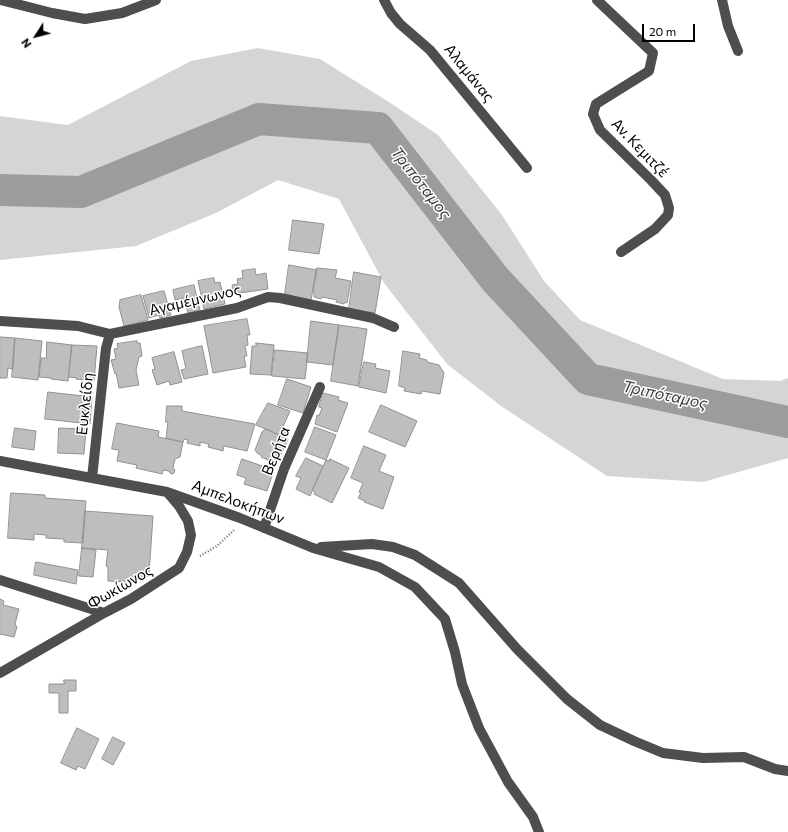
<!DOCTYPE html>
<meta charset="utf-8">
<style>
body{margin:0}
#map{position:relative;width:788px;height:832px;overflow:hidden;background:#fff;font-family:Commissioner,sans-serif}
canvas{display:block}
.north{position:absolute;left:16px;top:16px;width:40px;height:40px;-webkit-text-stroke:3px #fff;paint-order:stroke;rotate:234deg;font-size:11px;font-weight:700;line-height:16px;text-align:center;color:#000}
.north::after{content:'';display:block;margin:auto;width:14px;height:18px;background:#000;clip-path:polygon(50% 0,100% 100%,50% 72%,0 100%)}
.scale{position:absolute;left:642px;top:24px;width:53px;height:18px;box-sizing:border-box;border:2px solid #000;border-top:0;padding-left:5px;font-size:12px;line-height:14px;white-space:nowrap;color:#000;-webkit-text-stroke:3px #fff;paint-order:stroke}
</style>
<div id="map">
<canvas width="788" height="832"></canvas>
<div class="north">N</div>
<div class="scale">20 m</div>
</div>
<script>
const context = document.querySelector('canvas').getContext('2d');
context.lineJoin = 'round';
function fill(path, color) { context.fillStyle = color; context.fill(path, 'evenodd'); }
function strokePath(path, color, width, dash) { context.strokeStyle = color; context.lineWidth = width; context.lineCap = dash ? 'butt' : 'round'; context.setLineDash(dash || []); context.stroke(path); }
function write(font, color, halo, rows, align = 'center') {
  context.font = font + ' Commissioner,sans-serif'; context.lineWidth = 3; context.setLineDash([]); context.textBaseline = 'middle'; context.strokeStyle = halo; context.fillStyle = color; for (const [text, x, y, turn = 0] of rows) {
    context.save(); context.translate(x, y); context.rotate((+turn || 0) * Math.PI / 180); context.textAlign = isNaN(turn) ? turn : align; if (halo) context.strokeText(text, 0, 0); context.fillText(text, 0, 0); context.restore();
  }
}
fill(new Path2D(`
 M258 48 320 59 392 104 438 135 502 215 544 281 580 320 723 379 780 381 788 378V458L703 482 607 476 501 406 447 364 384 283 339 199 278 180 216 213 136 246 0 260V116L68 125 191 61Z`), '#d5d5d5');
strokePath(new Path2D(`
 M0 190 81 192 259 119 378 128 495 279 588 379 788 422`), '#9c9c9c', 32);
const building = new Path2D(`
 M293 220 324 224 319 254 289 250Z
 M289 265 317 270 311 300 289 295V294H285Z
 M317 268 337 270 335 278 351 281 347 303 345 302 344 304 336 302 337 300 322 297 321 299 314 297V291H313Z
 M255 269 256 275 266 273 268 289 233 294 232 285 238 284 237 279 243 278 242 271Z
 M354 272 381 277 375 313 349 309Z
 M214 278 215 283 220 282 225 304 204 309 198 281Z
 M194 285 200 310 188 313 184 298 175 300 173 290Z
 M164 291 171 315 160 318 159 315 149 318 143 296Z
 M141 295 148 320 124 326 119 307 120 300Z
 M247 319 250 335H247L248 345 245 346 247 356H244L246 367 213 373 204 326Z
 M311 321 339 325 333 365 307 362Z
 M339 325 367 329 358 386 331 381Z
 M0 337 15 338 13 369 8 368 7 378H0Z
 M15 338 42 341 38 380 12 377Z
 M137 341V343H140L142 356 139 357 136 370 139 385 119 388 116 373 115 374 111 360 116 359 114 349 118 348 117 344Z
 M47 342 72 345 68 381 51 379V378L39 377 41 358H46Z
 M256 343 274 345 271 375 250 374 252 346H256Z
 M72 345 97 346 94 381 76 379 77 378 69 377Z
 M202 346 208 374 184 379 181 370 186 369 182 351Z
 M275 350 308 353 305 379 272 376Z
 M403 351 420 354 419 358 427 360V362L439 365 444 373 440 394 422 391 421 394 404 391 405 388 399 386Z
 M174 352 182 382 170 385 169 381 157 385 152 370 155 369 152 358Z
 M364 362 376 364 375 368 390 371 386 393 359 387Z
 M287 379 311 387 303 413 278 405Z
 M48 392 92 397 90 424 45 419Z
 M323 393 339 397 338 400 348 403 337 432 315 424 317 415 319 416 322 408 319 407Z
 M268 403 290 411 282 429 287 431 284 437 256 425Z
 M381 405 417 421 405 447 369 432Z
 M167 406H182V411L255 424 247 451 224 446 223 451 208 447 209 444 200 442V446L187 443 188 440 184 439 183 442 166 438 168 422H166Z
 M117 423 159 431 158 437 183 442 180 457 175 459 173 468 175 470 174 473 171 474 169 471 163 470 162 474 136 468 137 465 117 461 119 450 112 449Z
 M315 427 336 435 326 460 305 452Z
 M15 428 36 431 34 450 12 447Z
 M59 428 86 429 84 454 58 453Z
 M266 429 288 439 278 461 275 463 261 457 262 456 257 453 255 450 262 432 264 430Z
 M364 446 386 455 379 471 394 477 383 509 364 502 365 501 358 498 361 493 359 492 363 483 351 478Z
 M306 458 323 466 310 496 296 489 301 478 296 476Z
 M242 459 274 470 267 491 244 484 246 478 237 475Z
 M330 459 349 468 332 503 314 494 315 492 312 490 326 460 329 461Z
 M11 493 45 495V498L86 501 83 543 64 542V539L46 538V535L34 534V540L8 538Z
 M85 511 153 516 149 574 147 577 146 578 137 577 136 583 108 581V567L106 566 108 550 82 548Z
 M82 548 96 550 93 577 79 576Z
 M36 562 78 570 76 584 34 575Z
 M0 599 4 601 3 605 19 609 15 624 17 627 14 637 0 634Z
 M64 680H76V691H68V713H59V693H49V684H64Z
 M77 728 99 739 85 769 78 766 76 770 61 763Z
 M113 737 125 743 113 765 102 759Z`);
fill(building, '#bebebe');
strokePath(building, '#929292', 1);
strokePath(new Path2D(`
 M200 556 217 546 234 530`), '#707070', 2.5, [1, 2]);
strokePath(new Path2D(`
 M1 0 52 13 85 19 122 13 156 0
 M384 0 391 13 400 24 430 50 527 168
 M597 0 653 53 649 71 596 104 593 114 600 130 651 180 665 195 669 208 668 215 655 229 621 252
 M722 0 728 26 738 51
 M0 321 78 326 110 334 237 308 268 297 280 298 373 318 394 327
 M0 461 167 492 240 518 313 548 379 567 415 587 445 619 455 652 462 684 479 728 508 782 533 817 539 832
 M92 478 106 348 110 334
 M264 528 284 469 320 387
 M321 547 372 544 393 547 415 555 459 583 517 649 567 699 600 725 634 741 663 753 703 758 744 757 775 769 788 771
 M0 580 104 613
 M0 673 104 613 131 599 179 568 187 552 191 535 188 521 179 506 168 493`), '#4e4e4e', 10);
write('15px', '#000', '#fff', [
 ["Αλαμάνας",469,73,51],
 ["Αν. Κεμιτζέ",640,148,46],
 ["Αγαμέμνωνος",195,300,-13],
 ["Ευκλείδη",85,404,-84],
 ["Βερήτα",276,451,-68],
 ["Αμπελοκήπων",238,502,21],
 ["Φωκίωνος",120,587,-30]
]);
write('italic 16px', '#3d3d3d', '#fff', [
 ["Τριπόταμος",421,183,52],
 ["Τριπόταμος",665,395,12]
]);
</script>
